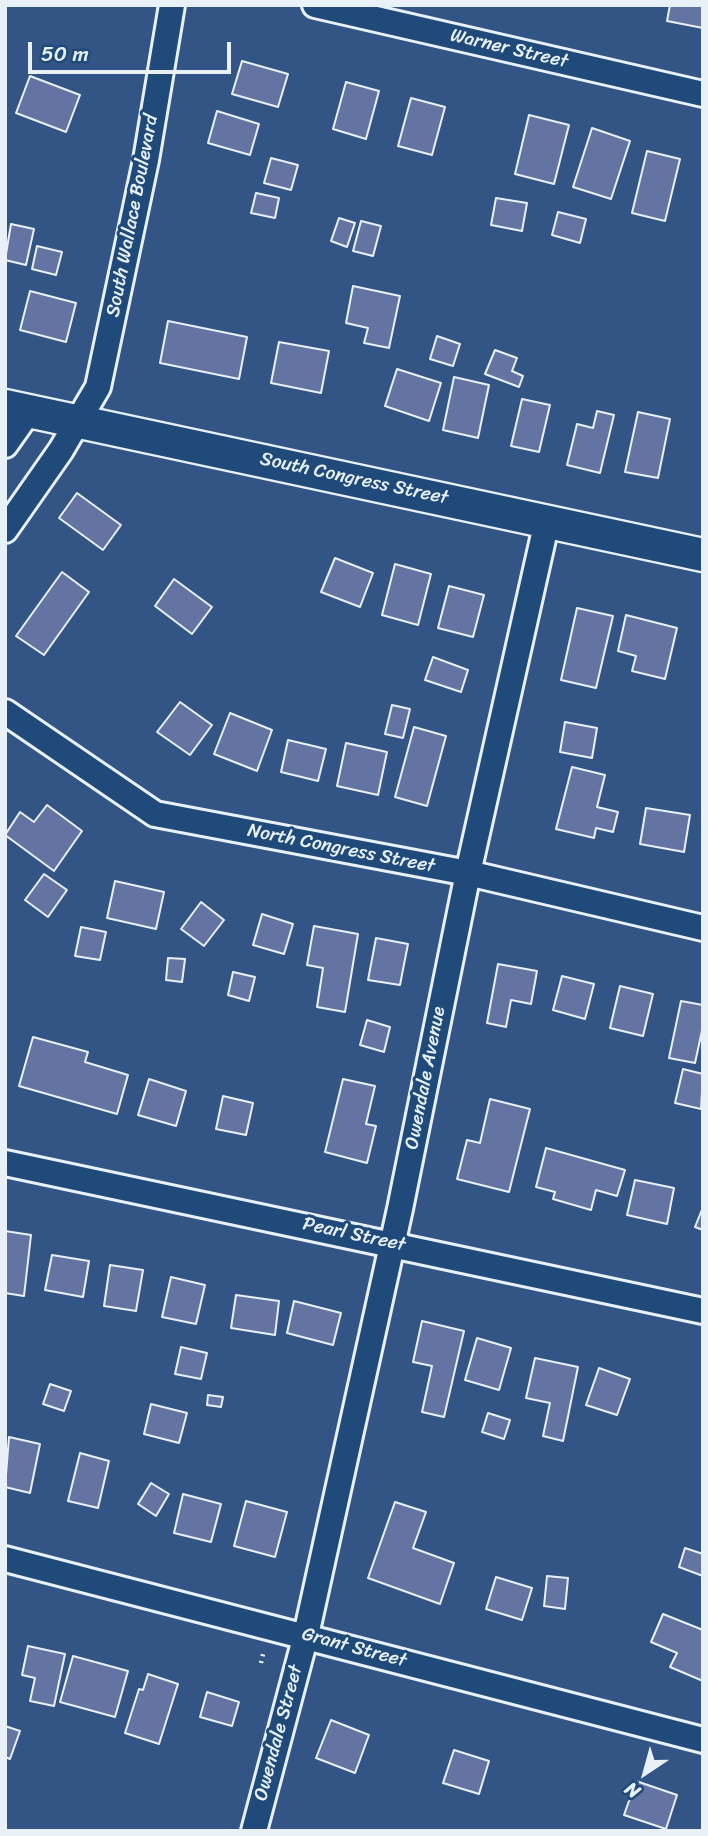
<!DOCTYPE html>
<style>
body{margin:0}
#map{position:relative;width:708px;height:1836px;overflow:hidden;background:#325585;font-family:Sriracha,sans-serif}
canvas{display:block}
.frame{position:absolute;inset:0;border:7px solid #e8f1f8;pointer-events:none}
.north{position:absolute;left:610px;top:1738px;width:70px;height:70px;-webkit-text-stroke:5px #1f4a7a;paint-order:stroke;rotate:216deg;font-size:19px;font-weight:700;line-height:28px;text-align:center;color:#e8f1f8}
.north::after{content:'';display:block;margin:auto;width:24px;height:32px;background:#e8f1f8;clip-path:polygon(50% 0,100% 100%,50% 72%,0 100%)}
.scale{position:absolute;left:28px;top:42px;width:203px;height:32px;box-sizing:border-box;border:4px solid #e8f1f8;border-top:0;padding-left:9px;font-size:21px;line-height:24px;white-space:nowrap;color:#e8f1f8;-webkit-text-stroke:5px #1f4a7a;paint-order:stroke}
</style>
<div id="map">
<canvas width="708" height="1836"></canvas>
<div class="frame"></div>
<div class="north">N</div>
<div class="scale">50 m</div>
</div>
<script>
const context = document.querySelector('canvas').getContext('2d');
context.lineJoin = 'round';
function fill(path, color) { context.fillStyle = color; context.fill(path, 'evenodd'); }
function strokePath(path, color, width, dash) { context.strokeStyle = color; context.lineWidth = width; context.lineCap = dash ? 'butt' : 'round'; context.setLineDash(dash || []); context.stroke(path); }
function write(font, color, halo, rows, align = 'center') {
  context.font = font + ' Sriracha,sans-serif'; context.lineWidth = 6; context.setLineDash([]); context.textBaseline = 'middle'; context.strokeStyle = halo; context.fillStyle = color; for (const [text, x, y, turn = 0] of rows) {
    context.save(); context.translate(x, y); context.rotate((+turn || 0) * Math.PI / 180); context.textAlign = isNaN(turn) ? turn : align; if (halo) context.strokeText(text, 0, 0); context.fillText(text, 0, 0); context.restore();
  }
}
const building = new Path2D(`
 M670 5H703V28L667 21Z
 M242 61 288 74 278 107 232 94Z
 M30 76 80 95 66 132 16 113Z
 M346 82 379 91 366 139 333 129Z
 M411 98 445 107 432 155 398 146Z
 M217 111 259 124 250 155 208 143Z
 M529 115 569 125 554 184 515 174Z
 M592 128 630 141 611 199 573 187Z
 M647 151 680 159 665 221 632 213Z
 M271 158 298 165 291 190 264 183Z
 M256 193 279 198 275 218 251 213Z
 M496 198 527 203 522 231 491 225Z
 M558 212 586 219 580 243 552 235Z
 M339 218 355 223 347 247 331 241Z
 M361 221 381 226 373 256 353 251Z
 M11 224 34 229 26 265 5 260Z
 M37 246 62 252 56 275 32 269Z
 M353 286 400 296 389 348 364 343 368 328 346 323Z
 M30 291 76 303 66 342 20 330Z
 M168 321 247 337 239 379 160 363Z
 M437 336 460 344 453 366 430 359Z
 M279 342 329 351 321 393 271 383Z
 M495 350 517 358 512 371 523 376 519 387 485 374Z
 M397 369 441 383 429 421 385 406Z
 M454 377 489 385 478 438 443 430Z
 M522 399 550 405 539 452 511 446Z
 M597 411 614 415 600 473 567 465 577 424 593 428Z
 M638 412 670 419 658 478 625 472Z
 M77 493 121 525 103 550 59 518Z
 M335 558 373 573 360 607 321 592Z
 M395 564 431 574 418 625 382 615Z
 M62 572 89 592 44 655 16 636Z
 M174 579 212 607 192 634 155 606Z
 M449 586 484 595 473 637 438 628Z
 M577 608 613 616 596 688 561 680Z
 M626 615 677 628 665 679 632 671 636 656 618 651Z
 M433 657 468 670 461 692 425 680Z
 M180 702 212 725 190 755 157 732Z
 M392 705 410 709 403 738 385 734Z
 M230 713 272 730 257 771 214 754Z
 M565 722 597 728 592 758 560 752Z
 M414 727 446 736 427 806 395 797Z
 M288 740 326 749 318 781 281 772Z
 M346 743 387 752 378 795 337 786Z
 M572 767 605 775 597 807 618 812 613 832 596 828 594 838 556 829Z
 M47 805 82 831 54 871 5 835 20 812 34 822Z
 M646 808 690 815 684 852 640 844Z
 M44 874 67 890 48 917 25 900Z
 M115 881 164 892 156 929 107 918Z
 M201 902 224 920 204 946 181 929Z
 M262 914 293 924 284 954 253 945Z
 M314 926 358 934 345 1012 317 1007 323 968 307 965Z
 M81 927 106 932 100 960 75 956Z
 M376 938 408 944 400 985 368 980Z
 M168 958 185 959 182 982 166 980Z
 M498 964 537 971 531 1004 511 1000 506 1027 487 1023Z
 M233 972 255 977 249 1001 228 995Z
 M562 976 594 984 585 1019 553 1010Z
 M620 986 653 994 643 1036 610 1028Z
 M681 1001 703 1005V1026L695 1063 669 1058Z
 M367 1020 390 1027 384 1052 360 1045Z
 M33 1037 88 1052 85 1062 128 1075 117 1114 19 1086Z
 M683 1069 703 1074 701 1109 675 1103Z
 M149 1079 186 1091 176 1126 138 1115Z
 M343 1079 375 1086 366 1124 376 1126 367 1163 325 1152Z
 M223 1096 253 1103 246 1135 216 1129Z
 M490 1099 530 1109 509 1192 457 1179 467 1140 480 1143Z
 M546 1148 625 1170 617 1196 596 1190 591 1210 553 1199 555 1192 536 1187Z
 M635 1180 674 1188 667 1224 627 1215Z
 M703 1207V1230L695 1227Z
 M5 1231 31 1235 24 1296 5 1293Z
 M52 1255 89 1261 83 1297 45 1290Z
 M110 1265 143 1270 136 1311 104 1306Z
 M171 1277 205 1285 196 1324 162 1317Z
 M236 1295 279 1301 275 1335 231 1328Z
 M294 1301 341 1313 333 1345 287 1333Z
 M422 1321 464 1331 444 1417 422 1412 432 1366 413 1362Z
 M477 1338 511 1348 499 1390 465 1380Z
 M181 1347 207 1353 201 1379 175 1374Z
 M535 1358 578 1367 563 1441 543 1436 550 1403 526 1398Z
 M599 1368 630 1379 617 1415 586 1405Z
 M50 1384 71 1391 64 1411 43 1404Z
 M208 1395 223 1397 221 1407 207 1405Z
 M151 1404 187 1413 179 1443 144 1434Z
 M488 1413 510 1420 504 1439 482 1432Z
 M9 1437 40 1444 30 1493 5 1487Z
 M80 1453 109 1461 98 1508 68 1501Z
 M151 1483 169 1494 156 1516 138 1504Z
 M183 1494 221 1504 211 1542 174 1533Z
 M246 1501 287 1512 275 1557 234 1546Z
 M395 1502 426 1512 413 1548 454 1563 440 1604 368 1578Z
 M685 1548 703 1554V1576L679 1567Z
 M547 1576 568 1578 565 1609 544 1606Z
 M496 1577 532 1588 522 1620 486 1609Z
 M663 1614 703 1630V1681L670 1667 677 1653 651 1642Z
 M28 1646 65 1654 54 1706 30 1701 35 1678 22 1675Z
 M73 1656 128 1671 115 1717 60 1702Z
 M148 1674 178 1684 159 1744 125 1733 139 1689 143 1690Z
 M207 1692 239 1702 232 1726 200 1717Z
 M331 1720 369 1735 355 1773 316 1758Z
 M5 1726 20 1731 10 1759 5 1757Z
 M454 1750 489 1761 479 1794 443 1783Z
 M636 1781 677 1795 666 1829 624 1815Z`);
fill(building, '#6474a2');
strokePath(building, '#e8f1f8', 2);
const minor = new Path2D(`
 M315 5 703 94
 M5 445 29 411
 M5 530 61 450 98 387 146 160 172 5
 M5 712 155 814 468 873 703 928
 M5 1163 703 1311
 M5 1559 703 1740
 M254 1831 306 1635 400 1209 468 873 547 521`);
const tertiary = new Path2D(`
 M5 406 703 555`);
strokePath(minor, '#e8f1f8', 30);
strokePath(tertiary, '#e8f1f8', 37);
strokePath(new Path2D(`
 M261 1663 264 1650`), '#e8f1f8', 4.5, [2, 5]);
strokePath(minor, '#1f4a7a', 24);
strokePath(tertiary, '#1f4a7a', 32);
write('19px', '#e8f1f8', '#1f4a7a', [
 ["Warner Street",509,49,13],
 ["South Wallace Boulevard",133,216,-79],
 ["South Congress Street",354,479,12],
 ["North Congress Street",341,849,11],
 ["Owendale Avenue",426,1078,-79],
 ["Pearl Street",354,1235,12],
 ["Grant Street",354,1648,15],
 ["Owendale Street",279,1733,-75]
]);
</script>
